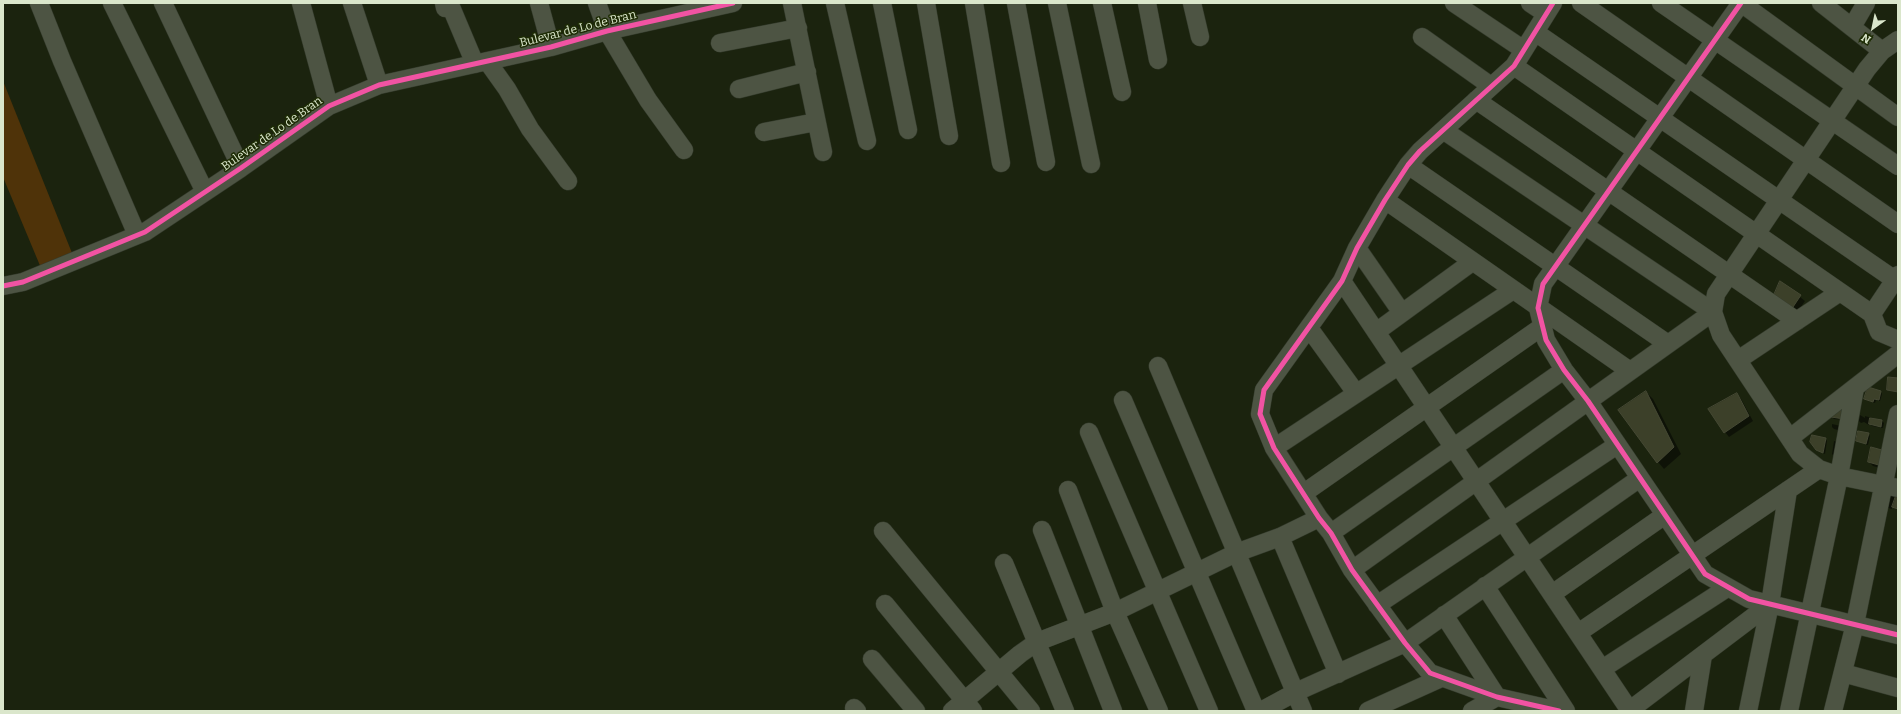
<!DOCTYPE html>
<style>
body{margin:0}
#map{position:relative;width:1901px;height:714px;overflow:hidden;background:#1b230e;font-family:Bitter,serif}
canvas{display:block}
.frame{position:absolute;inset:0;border:4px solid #dae6cb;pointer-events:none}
.north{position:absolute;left:1853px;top:8px;width:40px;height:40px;-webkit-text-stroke:3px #1e2c05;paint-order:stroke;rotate:213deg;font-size:11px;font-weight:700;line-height:16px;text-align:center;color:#dae6cb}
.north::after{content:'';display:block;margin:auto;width:14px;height:18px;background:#dae6cb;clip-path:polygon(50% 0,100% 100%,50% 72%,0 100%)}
</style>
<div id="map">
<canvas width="1901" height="714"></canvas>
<div class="frame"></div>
<div class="north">N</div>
</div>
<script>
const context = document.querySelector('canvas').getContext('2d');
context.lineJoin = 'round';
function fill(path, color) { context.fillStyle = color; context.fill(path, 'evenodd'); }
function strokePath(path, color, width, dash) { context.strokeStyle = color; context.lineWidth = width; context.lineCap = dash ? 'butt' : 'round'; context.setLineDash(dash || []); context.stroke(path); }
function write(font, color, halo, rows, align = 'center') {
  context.font = font + ' Bitter,serif'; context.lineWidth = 3; context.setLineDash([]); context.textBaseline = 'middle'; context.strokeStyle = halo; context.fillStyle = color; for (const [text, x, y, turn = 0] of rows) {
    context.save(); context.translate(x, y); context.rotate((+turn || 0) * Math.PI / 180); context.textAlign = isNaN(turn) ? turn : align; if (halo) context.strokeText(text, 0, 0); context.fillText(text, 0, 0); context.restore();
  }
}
fill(new Path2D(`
 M3 81 74 258 41 268 3 177Z`), '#4f3309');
fill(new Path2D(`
 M1781 282 1805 301 1798 311 1779 299Z
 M1880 391 1882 394 1880 401 1876 400 1875 403 1865 399Z
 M1646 392 1653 399 1681 454 1664 469 1658 462Z
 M1737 395 1741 399 1753 421 1729 437 1725 432Z
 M1833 411 1846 420 1834 419 1832 417Z
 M1860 415 1865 418V416L1882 421 1884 423 1883 428 1872 426 1869 423V425L1864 422 1861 423 1859 421Z
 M1832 424 1841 426 1842 431 1834 429 1832 427Z
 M1868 434 1870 436 1868 445 1857 441Z
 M1825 439 1827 441 1825 454 1820 451Z
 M1834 441 1842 443 1834 456 1832 454Z
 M1893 457 1890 471 1873 466 1869 462Z
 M1895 458 1898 459V469L1895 468Z
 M1885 491 1895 496 1894 503 1898 494V509L1892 506V509L1884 507Z`), '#0007');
const building = new Path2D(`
 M1780 281 1801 295 1793 307 1774 295Z
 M1888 377 1898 378V392L1887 390Z
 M1868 387 1881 391 1879 400 1874 399 1873 402 1864 399Z
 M1646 391 1674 447 1657 463 1618 410Z
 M1737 393 1749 416 1724 433 1708 409Z
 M1833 410 1845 411 1844 419 1831 417Z
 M1870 418 1882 420 1881 427 1869 424Z
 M1858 431 1869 433 1866 444 1856 441Z
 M1812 435 1826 438 1823 453 1816 450 1810 442Z
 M1871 447 1889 452 1886 467 1868 462Z
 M1897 493H1898V509L1892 507Z`);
fill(building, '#3c4029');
strokePath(building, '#454834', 1);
const minor = new Path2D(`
 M39 3 62 61 137 235
 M112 3 205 192
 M163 3 241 168
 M301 3 329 106
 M352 3 379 85
 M444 3 445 8 451 7 475 64
 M539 3 551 47
 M597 3 607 31 648 100 684 150
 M792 3 823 152
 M835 3 867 141
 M882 3 908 130
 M926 3 949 136
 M974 3 1001 163
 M1016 3 1046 162
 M1057 3 1091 164
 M1102 3 1122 92
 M1147 3 1158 60
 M1192 3 1200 37
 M1454 3 1524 50
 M1530 3 1545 13
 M1553 3 1514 66 1420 151 1408 165 1385 200 1357 248 1342 281 1264 390 1260 414 1274 448 1319 518 1331 533 1352 570 1405 643 1430 673 1497 697 1559 711
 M1581 3 1898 224
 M1661 3 1898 166
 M1741 3 1543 284 1538 308 1546 340 1564 370 1588 401 1705 574 1749 599 1898 635
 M1741 3 1898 117
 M1821 3 1882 51
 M1852 27 1866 3
 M1535 32 1895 280
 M1422 37 1491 86
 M1898 40 1882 51 1867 69 1716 294 1713 312 1721 335 1800 454 1819 469 1839 476 1898 488
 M720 43 798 28
 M487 61 507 89 530 129 568 181
 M1514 66 1872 314
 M739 89 807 72
 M1476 100 1797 321
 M1443 130 1713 312
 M764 132 816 122
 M1408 165 1668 344
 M1385 200 1630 371
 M1357 248 1402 313
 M1898 275 1872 314 1879 332 1898 340
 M1342 281 1630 711
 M3 286 23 282 145 232 241 168 329 106 379 85 551 47 607 31 733 3
 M1309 328 1356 393
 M1376 332 1472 262
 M1738 360 1840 292
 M1158 366 1303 711
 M1123 400 1256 711
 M1089 432 1209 711
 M1790 438 1898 354
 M1274 448 1513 290
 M1068 490 1115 612 1159 711
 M1304 493 1543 326
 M1042 530 1113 711
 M883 531 1031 711
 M1331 533 1564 370
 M1280 537 1338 674
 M1004 563 1065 711
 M1352 570 1713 312
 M1485 586 1566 711
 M1552 594 1665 515
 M885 604 973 711
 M1377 605 1617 445
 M1444 615 1497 697 1472 711
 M1578 633 1819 469
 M872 659 916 711
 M1602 669 1727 588
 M1843 673 1898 688
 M854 708 857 711
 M1630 710 1770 604
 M952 711 1020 654 1037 642 1115 612 1236 553 1280 537 1319 518
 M1261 711 1296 692 1405 643 1640 478
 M1368 711 1441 678
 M1694 711 1703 655
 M1748 711 1770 604 1788 490
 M1789 711 1839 476 1855 388
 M1833 711 1855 624 1898 414`);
strokePath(minor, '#353c2d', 19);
strokePath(minor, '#4d5443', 18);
strokePath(new Path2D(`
 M1553 3 1514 66 1420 151 1408 165 1385 200 1357 248 1342 281 1264 390 1260 414 1274 448 1319 518 1331 533 1352 570 1405 643 1430 673 1497 697 1559 711
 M1741 3 1543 284 1538 308 1546 340 1564 370 1588 401 1705 574 1749 599 1898 635
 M3 286 23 282 145 232 241 168 329 106 379 85 551 47 607 31 733 3`), '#f153a3', 5);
write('12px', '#dae6cb', '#1e2c05', [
 ["Bulevar de Lo de Bran",578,29,-14],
 ["Bulevar de Lo de Bran",272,134,-35]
]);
</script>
